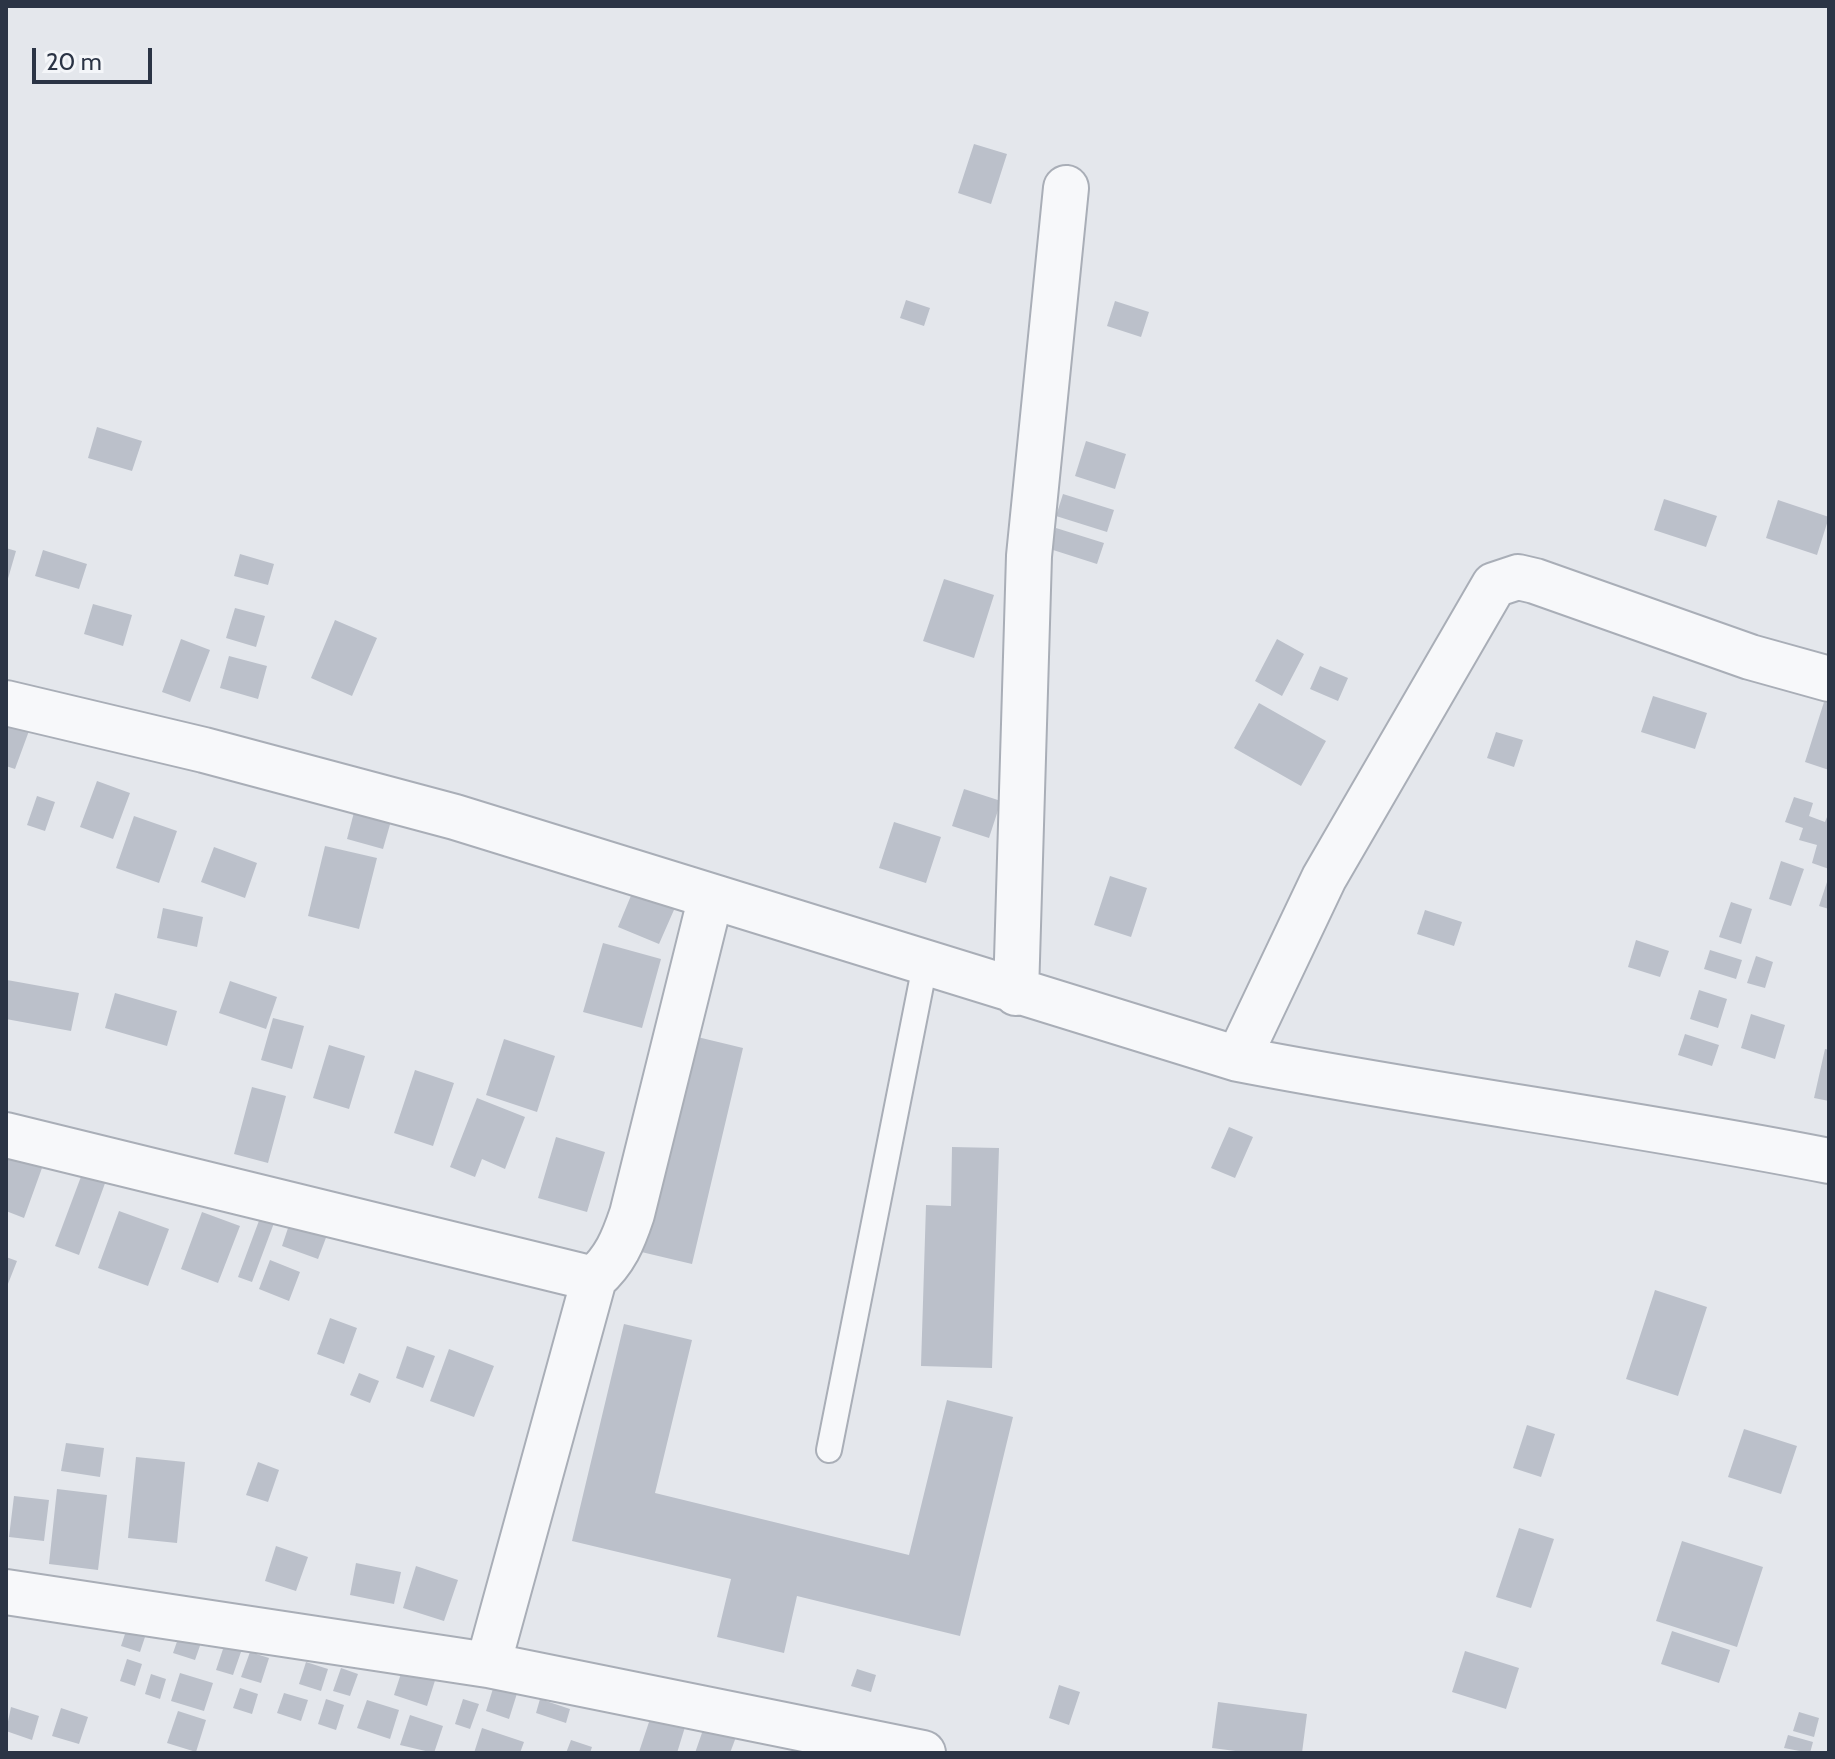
<!DOCTYPE html>
<style>
body{margin:0}
#map{position:relative;width:1835px;height:1759px;overflow:hidden;background:#e4e7ec;font-family:Cabin,sans-serif}
canvas{display:block}
.frame{position:absolute;inset:0;border:8px solid #2b3445;pointer-events:none}
.scale{position:absolute;left:32px;top:48px;width:120px;height:36px;box-sizing:border-box;border:4px solid #2b3445;border-top:0;padding-left:10px;font-size:24px;line-height:28px;white-space:nowrap;color:#2b3445;-webkit-text-stroke:6px #f4f6f9;paint-order:stroke}
</style>
<div id="map">
<canvas width="1835" height="1759"></canvas>
<div class="frame"></div>
<div class="scale">20 m</div>
</div>
<script>
const context = document.querySelector('canvas').getContext('2d');
context.lineJoin = 'round';
function fill(path, color) { context.fillStyle = color; context.fill(path, 'evenodd'); }
function strokePath(path, color, width, dash) { context.strokeStyle = color; context.lineWidth = width; context.lineCap = dash ? 'butt' : 'round'; context.setLineDash(dash || []); context.stroke(path); }
fill(new Path2D(`
 M974 144 1007 154 991 204 958 193Z
 M906 300 930 308 924 326 900 318Z
 M1115 301 1149 312 1141 337 1107 326Z
 M97 427 142 441 132 471 88 458Z
 M1086 441 1126 454 1115 489 1075 476Z
 M1063 494 1114 510 1107 532 1056 516Z
 M1664 499 1717 516 1706 547 1654 530Z
 M1778 500 1829 517 1817 555 1766 538Z
 M1056 528 1104 543 1097 564 1050 549Z
 M6 548 16 551 7 582H6Z
 M43 550 87 564 79 589 35 576Z
 M240 554 274 564 268 585 234 576Z
 M944 579 994 595 974 658 923 641Z
 M93 604 132 615 123 646 84 634Z
 M235 608 265 616 256 647 226 638Z
 M335 620 377 638 352 696 311 678Z
 M181 639 210 650 190 702 162 692Z
 M1277 639 1304 654 1282 696 1255 681Z
 M229 656 267 666 258 699 220 688Z
 M1320 666 1348 678 1338 701 1310 689Z
 M1653 696 1707 713 1695 749 1641 732Z
 M1824 702 1829 704V770L1805 762Z
 M1259 703 1326 741 1301 786 1234 748Z
 M6 712 33 720 15 769 6 766Z
 M1496 732 1523 740 1514 767 1487 758Z
 M97 781 130 793 113 839 80 827Z
 M964 789 1001 801 989 838 952 826Z
 M37 796 55 802 45 831 27 825Z
 M358 797 395 807 383 849 347 839Z
 M1794 797 1813 803 1809 816 1825 822 1829 812V869L1812 863 1817 845 1799 840 1803 828 1785 822Z
 M134 816 177 831 159 883 116 868Z
 M894 822 941 837 926 883 879 868Z
 M325 846 377 858 359 929 308 916Z
 M214 847 257 863 245 898 201 882Z
 M1781 861 1804 869 1791 906 1769 899Z
 M1110 876 1147 888 1131 937 1094 925Z
 M1829 876V909L1819 906Z
 M635 886 677 903 659 944 618 927Z
 M1731 902 1752 909 1741 944 1719 937Z
 M163 908 203 917 197 947 157 938Z
 M1425 910 1462 922 1454 946 1417 934Z
 M1636 940 1669 951 1660 977 1628 967Z
 M603 943 661 959 642 1028 583 1012Z
 M1710 950 1742 960 1736 979 1704 969Z
 M1756 956 1773 962 1765 988 1747 983Z
 M7 980 79 993 71 1031 6 1019Z
 M230 981 277 997 266 1029 219 1013Z
 M1699 990 1727 999 1718 1028 1690 1019Z
 M115 993 177 1011 167 1046 105 1028Z
 M1751 1014 1785 1025 1775 1059 1741 1048Z
 M273 1018 304 1026 292 1069 261 1060Z
 M685 1034 743 1048 692 1264 633 1250Z
 M1685 1034 1719 1045 1712 1066 1678 1055Z
 M504 1039 555 1056 537 1112 486 1095Z
 M329 1045 365 1056 349 1109 313 1098Z
 M1825 1049 1829 1050V1101L1814 1098Z
 M415 1070 454 1083 433 1146 394 1133Z
 M252 1087 286 1096 268 1163 234 1154Z
 M477 1098 525 1117 505 1169 482 1159 475 1177 450 1167Z
 M1229 1127 1253 1137 1235 1178 1211 1168Z
 M556 1137 605 1152 587 1212 538 1198Z
 M952 1147 999 1148 992 1368 921 1366 926 1205 951 1206Z
 M6 1155 42 1168 24 1218 6 1211Z
 M85 1166 108 1175 79 1255 55 1246Z
 M119 1211 169 1229 148 1286 98 1268Z
 M202 1212 240 1226 218 1283 181 1269Z
 M260 1218 274 1223 252 1282 238 1277Z
 M290 1222 327 1235 318 1259 282 1246Z
 M6 1257 17 1261 6 1289Z
 M270 1260 300 1272 289 1301 259 1289Z
 M1655 1290 1707 1307 1678 1396 1626 1379Z
 M330 1318 357 1328 344 1364 317 1354Z
 M624 1324 692 1340 655 1493 909 1555 947 1400 1013 1417 960 1636 797 1596 784 1653 717 1637 731 1579 572 1541Z
 M407 1346 435 1356 423 1388 396 1378Z
 M449 1349 494 1366 474 1417 430 1401Z
 M359 1373 379 1381 370 1403 350 1395Z
 M1527 1425 1555 1434 1541 1477 1513 1468Z
 M1744 1429 1797 1446 1781 1494 1728 1477Z
 M66 1443 104 1448 100 1477 61 1471Z
 M136 1457 185 1462 177 1543 128 1538Z
 M258 1462 279 1470 268 1502 246 1495Z
 M57 1489 107 1495 98 1570 49 1564Z
 M14 1496 49 1500 44 1541 9 1537Z
 M1519 1528 1554 1539 1531 1608 1496 1597Z
 M1682 1541 1763 1567 1737 1647 1656 1621Z
 M276 1546 308 1557 296 1591 265 1581Z
 M356 1563 401 1572 394 1604 350 1595Z
 M416 1566 458 1580 444 1621 403 1608Z
 M128 1625 147 1631 140 1652 121 1646Z
 M1672 1631 1730 1650 1719 1683 1661 1664Z
 M180 1633 202 1640 195 1660 173 1653Z
 M225 1643 242 1649 233 1675 216 1670Z
 M1465 1651 1519 1668 1506 1709 1452 1692Z
 M250 1652 269 1658 261 1683 241 1677Z
 M127 1659 142 1664 135 1686 120 1681Z
 M405 1661 438 1671 427 1706 394 1695Z
 M306 1662 328 1669 321 1691 299 1684Z
 M341 1668 358 1674 350 1696 333 1691Z
 M857 1669 876 1675 871 1692 851 1686Z
 M180 1673 213 1683 204 1711 171 1701Z
 M151 1674 166 1679 160 1699 145 1694Z
 M496 1679 519 1687 509 1719 486 1711Z
 M1059 1685 1080 1692 1069 1725 1049 1718Z
 M240 1688 258 1694 252 1714 233 1708Z
 M284 1693 308 1700 301 1721 277 1713Z
 M326 1699 344 1705 336 1730 318 1724Z
 M463 1699 479 1704 470 1729 455 1724Z
 M540 1699 570 1709 566 1723 536 1713Z
 M367 1700 399 1710 390 1739 357 1728Z
 M1218 1702 1307 1714 1302 1753H1251L1212 1748Z
 M11 1707 39 1716 32 1740 6 1731Z
 M61 1708 88 1717 79 1744 52 1736Z
 M178 1711 206 1720 196 1752 167 1743Z
 M1799 1712 1819 1718 1814 1737 1793 1731Z
 M410 1715 443 1726 434 1753 400 1745Z
 M651 1716 685 1727 677 1753 639 1752Z
 M704 1727 736 1737 730 1753H695Z
 M482 1728 524 1742 520 1753H474Z
 M1788 1735 1813 1742 1810 1753 1784 1748Z
 M571 1740 592 1747 590 1753H566Z`), '#bbc0ca');
const lane = new Path2D(`
 M829 1450 925 965`);
const street = new Path2D(`
 M6 703 204 750 455 817 1238 1059C1434 1097 1633 1122 1829 1161
 M1016 993 1029 556 1066 188
 M1238 1059 1324 878 1494 585 1518 577 1535 581 1750 657 1829 679
 M6 1135 594 1279C615 1260 623 1241 632 1214L711 896
 M594 1279 488 1665 923 1753
 M6 1592 488 1665`);
strokePath(lane, '#a9aeb7', 28);
strokePath(street, '#a9aeb7', 48);
strokePath(lane, '#f7f8fa', 24);
strokePath(street, '#f7f8fa', 44);
</script>
